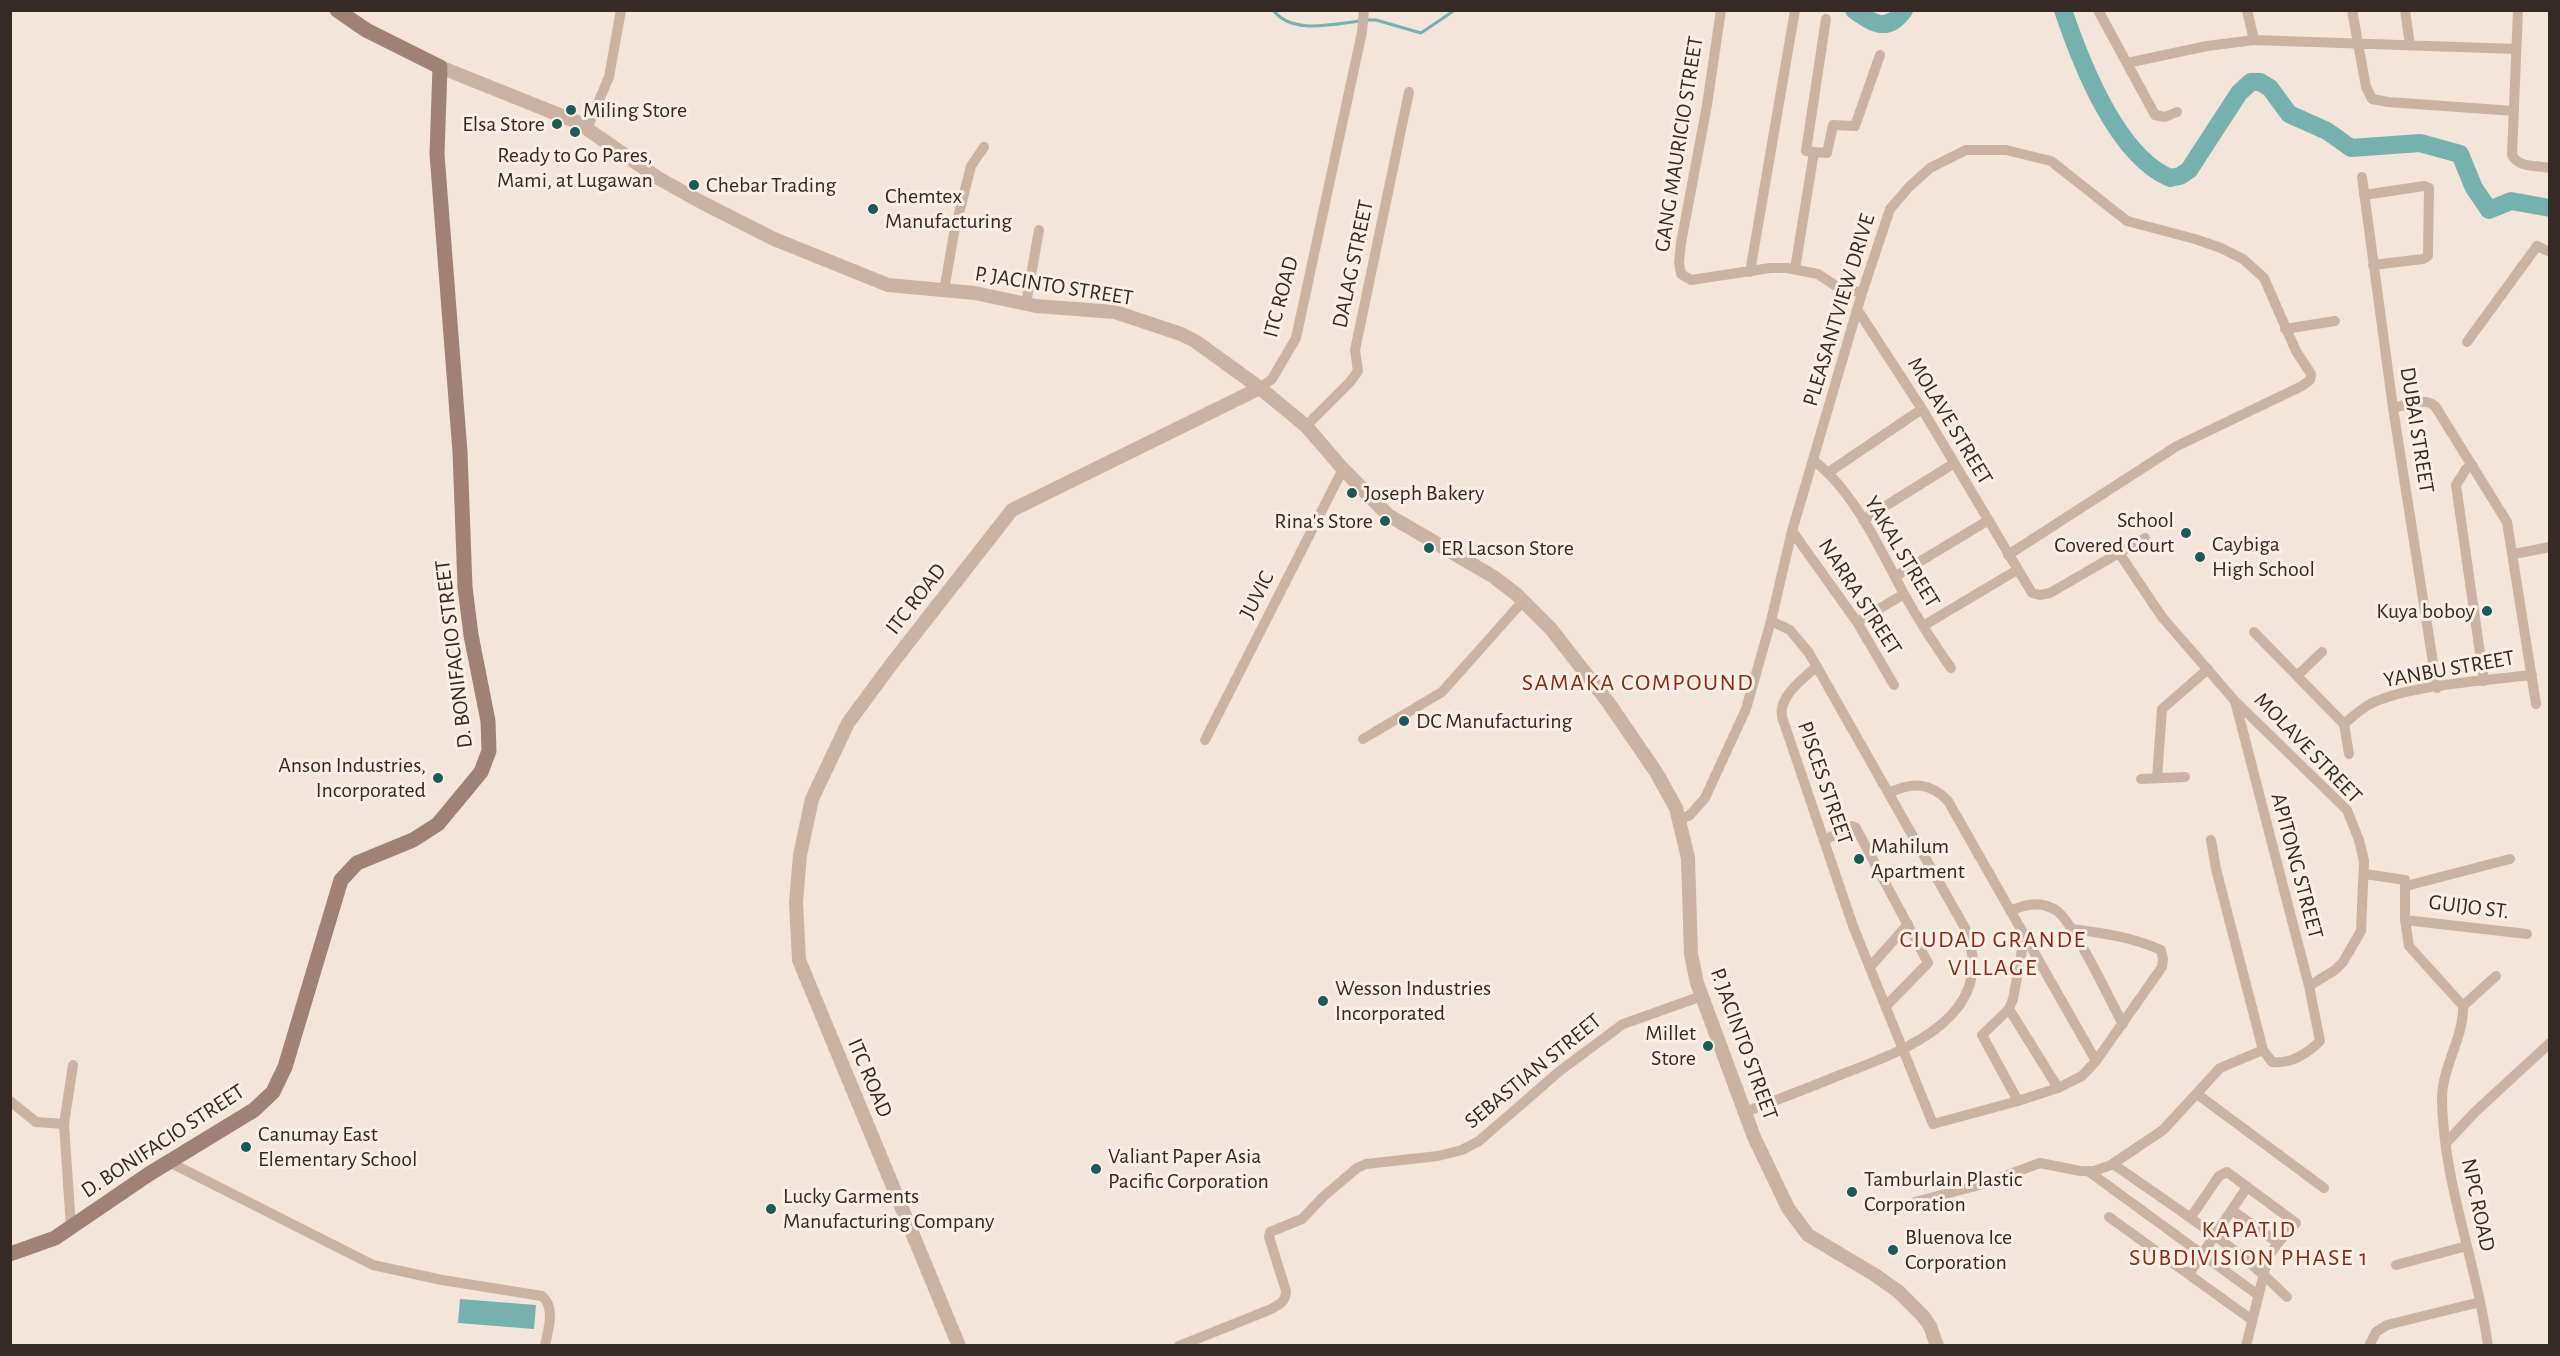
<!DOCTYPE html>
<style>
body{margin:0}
#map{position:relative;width:2560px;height:1356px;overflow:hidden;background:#f3e5d9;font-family:"Alegreya Sans",sans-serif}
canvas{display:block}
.frame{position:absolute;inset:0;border:12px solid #362a26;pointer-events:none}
</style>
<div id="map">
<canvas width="2560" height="1356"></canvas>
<div class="frame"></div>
</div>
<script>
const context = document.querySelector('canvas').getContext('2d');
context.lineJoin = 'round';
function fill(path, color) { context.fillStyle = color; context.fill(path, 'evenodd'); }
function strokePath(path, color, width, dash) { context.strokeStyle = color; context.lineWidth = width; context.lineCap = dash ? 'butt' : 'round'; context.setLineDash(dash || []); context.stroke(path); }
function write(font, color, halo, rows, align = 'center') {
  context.font = font + ' "Alegreya Sans",sans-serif'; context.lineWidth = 6; context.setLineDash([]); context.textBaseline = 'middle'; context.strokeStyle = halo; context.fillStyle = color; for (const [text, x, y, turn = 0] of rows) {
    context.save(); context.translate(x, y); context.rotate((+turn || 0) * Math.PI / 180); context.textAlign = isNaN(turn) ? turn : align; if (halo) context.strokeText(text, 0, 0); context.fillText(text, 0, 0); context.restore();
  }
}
fill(new Path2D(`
 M460 1299 536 1305 534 1329 458 1323Z`), '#76b1af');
strokePath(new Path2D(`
 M1273 10C1292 35 1333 24 1360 21
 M1367 20H1376L1421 33 1455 10`), '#76b1af', 3);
strokePath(new Path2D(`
 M1854 10C1873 24 1888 33 1904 10
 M2063 10C2081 63 2116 155 2170 178L2180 176 2189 170 2239 93 2251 82H2260L2270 88 2289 114 2327 131 2351 148 2420 143 2460 154 2474 188 2489 210 2511 201 2550 208`), '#76b1af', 18);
strokePath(new Path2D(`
 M1721 10 1707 105 1681 243 1679 262 1681 274 1691 280 1770 268H1787L1818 274 1836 286 1862 293
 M2098 10 2155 115 2165 117 2177 112
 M2247 10 2254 40
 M2352 10 2366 87 2372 99 2388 102 2514 111
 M2405 10 2410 45
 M2518 10 2512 155C2519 168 2536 165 2550 168
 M2127 63 2207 46 2254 40 2516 49
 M587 129 609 77 621 10
 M1814 152 1827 153 1833 125 1855 126 1880 55
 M2362 177 2393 408 2437 688
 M2364 195 2424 186 2429 188 2428 256 2423 259 2373 265
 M1795 269 1814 152 1806 151 1826 19
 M1750 272 1795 10
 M944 291 954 233 971 166 984 147
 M1026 304 1039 230
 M1857 309 1922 409 2032 593 2040 595 2050 593 2145 538
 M2285 329 2335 321
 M2467 342 2537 246 2550 252
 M1260 388 1272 379 1296 338 1362 32 1364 10
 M2393 408C2406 405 2424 397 2435 406L2507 522 2536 704
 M1306 426 1350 382 1358 371 1355 350 1409 92
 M1814 461C1854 491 1881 551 1904 594 1918 619 1934 644 1951 668
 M2473 466 2466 469 2456 485 2484 681
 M1829 472 1922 409
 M1863 520 1953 464
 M1792 531 1857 622 1894 685
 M2119 553 2162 617 2235 701 2347 810 2359 840 2364 861 2361 931 2343 962 2335 970 2309 986
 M2514 554 2550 547
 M1896 576 1987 521
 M1857 622 1904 594
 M1923 626 2017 570
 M2254 632 2344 724 2349 754
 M1817 666C1803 679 1778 696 1782 717L1853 926 1933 1124 2018 1101 2058 1088 2082 1076 2096 1061 2162 967 2163 959 2161 950C2132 937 2103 933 2072 929
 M2297 676 2322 652
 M2344 724C2352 717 2361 709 2370 704 2408 685 2489 680 2532 675
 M1363 739 1442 692 1523 601
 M1205 740 1343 469
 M2157 778 2162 709 2208 669
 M2141 779 2185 777
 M1889 793C1912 782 1930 782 1948 801L2096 1061
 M1680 820 1690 815 1705 798 1746 709 1771 621 1792 531 1862 293 1890 209 1909 187 1930 168 1966 150H2006L2051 161 2127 221 2195 239 2221 248 2243 259 2264 278 2296 351 2311 374 2310 380 2302 386 2177 446 2008 555
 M1825 840 1852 826 1856 828 1928 963 1886 1006
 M2211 840 2216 869 2263 1050 2272 1062C2291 1064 2307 1054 2320 1041L2309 986 2235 701
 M2365 874 2405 880V920L2409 946 2463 1006C2464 1038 2442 1066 2442 1099 2443 1183 2477 1263 2488 1346
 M2406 886 2510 859
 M2012 910C2026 904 2043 901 2057 911 2074 923 2110 1001 2123 1024
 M2405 920 2527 934
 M1870 967 1908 924
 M2463 1006 2496 976
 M2009 1009 2058 1088
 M2197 1094 2324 1188
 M10 1101 36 1122 64 1124
 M2018 1101 1982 1035 2009 1009 2013 999 2025 934
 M1745 1112C1777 1100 1808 1088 1840 1075 1904 1051 2001 1016 1965 928L1809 653 1790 630 1771 621
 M2446 1143 2475 1112 2550 1043
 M169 1162 373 1265 442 1280 542 1296C556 1308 548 1329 545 1346
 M2113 1164C2173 1206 2235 1245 2287 1297
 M2088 1171 2258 1295
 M1915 1202 1983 1184 2040 1163 2080 1171H2094L2111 1165 2163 1130 2220 1068 2263 1050
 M2232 1210 2278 1243
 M2109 1217 2252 1320
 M2191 1217 2219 1176 2227 1172 2296 1223 2278 1243 2268 1257 2246 1346
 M71 1227 64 1124 73 1065
 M2396 1265 2467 1246
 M2189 1274 2247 1187
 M2370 1344 2376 1332 2387 1325 2480 1302
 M1179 1346 1269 1310C1279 1305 1286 1302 1286 1291L1269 1237 1270 1232 1302 1219 1324 1196 1357 1168 1366 1164 1438 1156 1462 1150 1479 1141 1561 1070 1623 1024 1702 996`), '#cbb3a4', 10);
strokePath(new Path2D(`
 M440 67 577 122 658 178 701 202 774 239 888 285 975 293 1036 306 1115 312 1181 334 1195 341 1260 388 1306 426 1343 469 1388 515 1494 577 1516 594 1551 629 1608 702 1656 772 1676 808 1688 858 1691 954 1697 983 1754 1137 1788 1208 1808 1235 1875 1275 1899 1292 1923 1316 1930 1326 1937 1346
 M959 1346 799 960 796 902 800 855 812 799 848 723 893 662 1012 510 1260 388`), '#cbb3a4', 14);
strokePath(new Path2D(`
 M10 1254 55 1238 149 1174 254 1110 273 1092 285 1067 341 880 357 863 413 840 438 824 481 772 489 751 488 721 471 635 465 587 460 452 437 154 440 67 366 30 337 10`), '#9f8176', 15);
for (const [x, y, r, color] of [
 [571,110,6,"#1a5a59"],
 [557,124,6,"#1a5a59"],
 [575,132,6,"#1a5a59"],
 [694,185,6,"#1a5a59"],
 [873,209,6,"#1a5a59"],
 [1352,493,6,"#1a5a59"],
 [1385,521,6,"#1a5a59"],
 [2186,533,6,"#1a5a59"],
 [1429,548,6,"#1a5a59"],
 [2200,557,6,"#1a5a59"],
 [2487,611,6,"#1a5a59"],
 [1404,721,6,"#1a5a59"],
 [438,778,6,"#1a5a59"],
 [1859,859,6,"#1a5a59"],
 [1323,1001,6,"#1a5a59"],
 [1708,1046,6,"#1a5a59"],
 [246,1147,6,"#1a5a59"],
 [1096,1169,6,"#1a5a59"],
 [1852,1192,6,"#1a5a59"],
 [771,1209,6,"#1a5a59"],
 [1893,1250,6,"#1a5a59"]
]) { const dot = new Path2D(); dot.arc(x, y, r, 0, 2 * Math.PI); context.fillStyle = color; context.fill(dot); strokePath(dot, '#faefe5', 2); }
write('22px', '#362a26', '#faefe5', [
 ["Miling Store",583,110],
 ["Elsa Store",545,124,"right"],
 ["Ready to Go Pares,",575,155,"center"],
 ["Mami, at Lugawan",575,180,"center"],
 ["Chebar Trading",706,185],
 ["Chemtex",885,196],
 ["Manufacturing",885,221],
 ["Joseph Bakery",1364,493],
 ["School",2174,520,"right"],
 ["Covered Court",2174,545,"right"],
 ["Rina's Store",1373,521,"right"],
 ["Caybiga",2212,544],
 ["High School",2212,569],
 ["ER Lacson Store",1441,548],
 ["Kuya boboy",2475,611,"right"],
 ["DC Manufacturing",1416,721],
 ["Anson Industries,",426,765,"right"],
 ["Incorporated",426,790,"right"],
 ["Mahilum",1871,846],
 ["Apartment",1871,871],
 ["Wesson Industries",1335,988],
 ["Incorporated",1335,1013],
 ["Millet",1696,1033,"right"],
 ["Store",1696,1058,"right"],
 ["Canumay East",258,1134],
 ["Elementary School",258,1159],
 ["Valiant Paper Asia",1108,1156],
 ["Pacific Corporation",1108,1181],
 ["Tamburlain Plastic",1864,1179],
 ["Corporation",1864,1204],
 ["Lucky Garments",783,1196],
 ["Manufacturing Company",783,1221],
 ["Bluenova Ice",1905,1237],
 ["Corporation",1905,1262]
], 'left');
write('22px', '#362a26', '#faefe5', [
 ["GANG MAURICIO STREET",1679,144,-81],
 ["DALAG STREET",1353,264,-78],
 ["P. JACINTO STREET",1054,286,9],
 ["ITC ROAD",1281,297,-75],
 ["PLEASANTVIEW DRIVE",1839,310,-73],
 ["MOLAVE STREET",1950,421,59],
 ["DUBAI STREET",2417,430,81],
 ["YAKAL STREET",1902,552,59],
 ["JUVIC",1257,595,-63],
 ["NARRA STREET",1860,597,57],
 ["ITC ROAD",916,599,-52],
 ["D. BONIFACIO STREET",454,654,-97],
 ["YANBU STREET",2449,669,-10],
 ["MOLAVE STREET",2308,748,46],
 ["PISCES STREET",1825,783,71],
 ["APITONG STREET",2297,866,75],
 ["GUIJO ST.",2469,907,7],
 ["P. JACINTO STREET",1744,1044,70],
 ["SEBASTIAN STREET",1533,1071,-39],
 ["ITC ROAD",870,1078,67],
 ["D. BONIFACIO STREET",163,1141,-33],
 ["NPC ROAD",2478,1205,78]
]);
context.letterSpacing = '1.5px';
write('24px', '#892d1b', '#faefe5', [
 ["SAMAKA COMPOUND",1638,683],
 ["CIUDAD GRANDE",1993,940],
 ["VILLAGE",1993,968],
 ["KAPATID",2249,1230],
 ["SUBDIVISION PHASE 1",2249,1258]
]);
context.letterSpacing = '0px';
</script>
